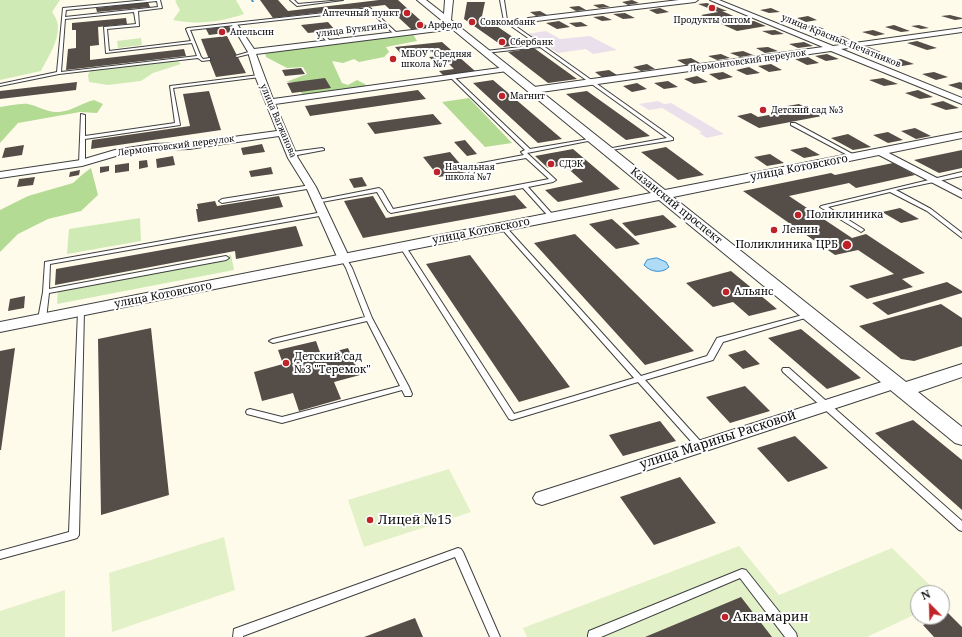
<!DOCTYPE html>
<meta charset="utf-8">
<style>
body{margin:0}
#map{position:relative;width:962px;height:637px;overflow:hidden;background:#fffbeb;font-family:"Noto Serif",serif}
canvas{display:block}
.north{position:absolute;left:910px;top:585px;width:40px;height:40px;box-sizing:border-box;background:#fff;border:1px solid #9e9e9e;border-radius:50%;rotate:337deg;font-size:11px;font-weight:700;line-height:16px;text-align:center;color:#0c0c0c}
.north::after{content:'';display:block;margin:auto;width:14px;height:18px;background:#bf2227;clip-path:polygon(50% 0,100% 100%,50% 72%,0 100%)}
</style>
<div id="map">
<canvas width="962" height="637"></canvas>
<div class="north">N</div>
</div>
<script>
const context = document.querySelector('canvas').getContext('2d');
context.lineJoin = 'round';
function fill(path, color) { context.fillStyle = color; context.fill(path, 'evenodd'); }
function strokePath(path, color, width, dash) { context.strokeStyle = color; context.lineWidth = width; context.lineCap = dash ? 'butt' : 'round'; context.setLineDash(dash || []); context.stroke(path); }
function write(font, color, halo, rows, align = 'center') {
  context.font = font + ' "Noto Serif",serif'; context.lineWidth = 4; context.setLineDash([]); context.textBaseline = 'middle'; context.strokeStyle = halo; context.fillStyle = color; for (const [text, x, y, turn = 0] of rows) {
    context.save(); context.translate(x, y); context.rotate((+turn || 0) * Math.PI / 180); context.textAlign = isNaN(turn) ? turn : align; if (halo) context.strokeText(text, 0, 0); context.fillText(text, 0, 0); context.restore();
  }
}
fill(new Path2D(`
 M546 31 560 39 590 36 617 50 593 54 586 49 558 53 527 34Z
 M658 101 664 104 671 103 724 134 707 138 699 133 702 132 662 108 649 110 639 104Z`), '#eae0eb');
fill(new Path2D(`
 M0 0H60L52 12C67 30 50 53 41 71L0 80Z
 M177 0H236L244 14C221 22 197 25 173 20L180 10 175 1Z
 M141 38 142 45 118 48 117 41Z
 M178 61 181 64 153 73 141 81 108 85 89 82 88 75 90 71Z
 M140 218 141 241 67 254 69 229Z
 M231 255 234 270 57 304 58 288Z`), '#cfeab5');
fill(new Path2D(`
 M413 34 417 41 386 47 389 52 384 57 359 62 354 59 343 63 332 61 342 83 348 85 357 80 365 84 367 88 306 96 301 93V87L299 82H286L307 74 303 67 287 68 266 57 265 52Z
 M469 98 512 143 485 147 442 102Z
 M94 100 103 104 97 113 80 112 18 123 0 143V107C9 106 20 103 28 104 39 106 47 113 59 112 72 111 82 103 94 100Z
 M91 168 98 195 81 211 48 219 18 234 0 252V210L28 196 73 183 83 174Z`), '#b3db94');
fill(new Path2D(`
 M449 469 471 512 364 547 348 500Z
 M224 537 235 590 112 632 109 573Z
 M739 546 779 595 892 548 938 593H918V613L867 637H527L523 628Z
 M65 590V637H0V611Z`), '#e2f1c7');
const water = new Path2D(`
 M657 258 666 262 669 267C662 274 650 272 644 265L647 260Z`);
fill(water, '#afdbf7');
strokePath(water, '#3490d0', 1);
fill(new Path2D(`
 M251 0H253L254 2H252Z`), '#3490d0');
fill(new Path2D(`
 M260 0H278L288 11 379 0H398L429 28 412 30 385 5 273 18Z
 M632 0 639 3 628 5 622 2Z
 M148 2 150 7 97 12 96 8Z
 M467 2H485L482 16 523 44 504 47 464 19Z
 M707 3 727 11H722L747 22 754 21 766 26 737 31 701 15 718 12 698 4Z
 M603 4 610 7 599 8 593 5Z
 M579 6 586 10 576 11 569 7Z
 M660 8 669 12 657 14 649 10Z
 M771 8 780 12 769 13 760 10Z
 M540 11 547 15 536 16 530 12Z
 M625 13 635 18 623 19 613 14Z
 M950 15 962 18V19L955 20 941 16Z
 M603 16 612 20 602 21 593 17Z
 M808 16 817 20 806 22 797 18Z
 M126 18 127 24 98 27 99 45 90 46V60L184 49 186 56 66 70 68 49 76 48V30H72V23Z
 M559 21 570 27 557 29 546 23Z
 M328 22 335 30 308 33 301 25Z
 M581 22 588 26 576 27 569 23Z
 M815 25 824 29 813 30 803 26Z
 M894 25 910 31 901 32 885 27Z
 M919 25 929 28 921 29 911 26Z
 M229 26 232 32 209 35 206 29Z
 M775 30 784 34 772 35 762 31Z
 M873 30 885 34 875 36 862 32Z
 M227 36 246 73 216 77 201 39Z
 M843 36 851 40 838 42 830 38Z
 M917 41 937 48 927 50 907 43Z
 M442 42 475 71 444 76 439 71 454 69 448 63 437 65 429 57 439 56 433 51 402 55 395 47Z
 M804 42 813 46 798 48 789 44Z
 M768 47 778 51 765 53 756 48Z
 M869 47 881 52 869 53 858 49Z
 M534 48 577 79 548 83 508 52Z
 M743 51 753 55 740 57 730 53Z
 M721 54 730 58 717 60 708 56Z
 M827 54 839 59 826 61 815 56Z
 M808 57 819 63 807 65 795 59Z
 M691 58 700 63 686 65 677 60Z
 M901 59 914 64 902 66 889 61Z
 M647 64 655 69 641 71 633 67Z
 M771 64 782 70 769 72 758 66Z
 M749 67 760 73 747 75 736 70Z
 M301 68 305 74 285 76 282 70Z
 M609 70 617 75 603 78 595 72Z
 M723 72 733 77 719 80 709 74Z
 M934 72 948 77 936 80 922 74Z
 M697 76 708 82 694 84 684 79Z
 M325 78 331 88 292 93 287 83Z
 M883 78 898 84 884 86 869 80Z
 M493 80 562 139 538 143 473 83Z
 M668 81 678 87 664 89 654 83Z
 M77 82 76 90 0 99V91Z
 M960 82 962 83V90L948 85Z
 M637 83 647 89 632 92 623 86Z
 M418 90 426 99 310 116 305 106Z
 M918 90 933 97 920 99 905 93Z
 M209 91 221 130 91 149 92 140 190 126 183 94Z
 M587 91 650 136 626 140 566 94Z
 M943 101 959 108 946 110 930 104Z
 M799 104 822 116 759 128 737 116 751 113 758 117 795 110 787 106Z
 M433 114 442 124 375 134 367 123Z
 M915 128 931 136 916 139 901 131Z
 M888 132 903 140 888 143 873 135Z
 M848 134 871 147 853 150 831 138Z
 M465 140 477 154 467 156 454 142Z
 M262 144 265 152 243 155 241 148Z
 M24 145 22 155 2 158 5 148Z
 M666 147 704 175 678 180 641 152Z
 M806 147 820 155 804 158 790 150Z
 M573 149 620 189 558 202 545 190 583 182 564 165 548 168 535 156Z
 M962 150V168L939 173 914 160Z
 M450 152 467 172 439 177 423 157Z
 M770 154 784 163 767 166 754 157Z
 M173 156 175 165 157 168 156 159Z
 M147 160 148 167 139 169V161Z
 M129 163V171L115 173V165Z
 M893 163 915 175 856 188 849 183 789 196 852 238 866 234 925 273 902 279 913 287 867 299 849 286 894 274 858 250 835 255 743 191 831 173 835 175Z
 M109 166V171L100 173V167Z
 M271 167 273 174 251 177 249 171Z
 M80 170 79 175 69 177 70 172Z
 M35 177 33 185 17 187 19 179Z
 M362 177 367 186 354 188 349 179Z
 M515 195 527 208 363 238 344 201 373 196 386 218Z
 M279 196 283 207 198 222 196 209H198L197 204 215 201 217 206Z
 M900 208 919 219 901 223 882 212Z
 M663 215 677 227 635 236 622 223Z
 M612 219 640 244 616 249 589 224Z
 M296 226 303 246 236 259 235 251 55 285 56 269Z
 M575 234 694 351 645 365 534 243Z
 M470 255 570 387 519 402 426 264Z
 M731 271 777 309 749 316 733 302 713 307 686 283Z
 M947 282 962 291V293L888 315 872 303Z
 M25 296 24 308 8 311 10 299Z
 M941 304 962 318V346L914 361 901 359 859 326Z
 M151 328 169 495 101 515 98 339Z
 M801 329 861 378 827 389 768 338Z
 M316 341 321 355 348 348 360 375 334 382 341 399 299 411 293 393 262 401 254 372 283 364 278 350Z
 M15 348 1 450H0V351Z
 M745 350 760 364 743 369 728 355Z
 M745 386 770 411 730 423 706 397Z
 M913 420 962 460V510L875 433Z
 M660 421 676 441 623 456 609 435Z
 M795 436 828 468 788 482 757 448Z
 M680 477 716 523 654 545 620 497Z
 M741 597 772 637H645Z
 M948 613 962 627V637H934L923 625Z
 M415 618 423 637H364Z`), '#554d48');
const service = new Path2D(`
 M147 0H160L162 8 138 11 139 26 107 29 109 51 191 41 186 29 188 28 370 8 398 34 395 35 369 10 190 30 201 57 203 59 210 58V60L202 61 198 58 59 74 0 86V84L57 72 63 8ZM157 1 158 7 65 17 66 10ZM134 12 136 24 104 27 106 53 192 43 197 56 61 72 65 19Z
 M290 0H294L298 4 343 0 297 6Z
 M500 0H504L507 20 673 138V140L605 151V150L607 149 667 138 540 47 485 53 484 52 486 51 538 45 504 21Z
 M321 33H323L330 41V43H328L321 35Z
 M252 51 254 52 253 53 237 57 235 56Z
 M259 75 261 76 260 77 173 88 180 125 85 139V163L82 165 79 163 81 114 85 115V136L175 123 170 86Z
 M451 76H453L530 149 595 138V140H593L527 153 556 180 553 182 528 187 554 216V218H550L523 188 391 213 388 211 377 192 316 203V201L318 200 379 188 382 190 393 209 549 179 526 158 475 167 473 176 450 180V178L469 174 471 165 524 155 521 152 525 150 451 78Z
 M791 123H795L858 157 853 158 791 125Z
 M322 148 324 149V150L292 156 289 154 292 152Z
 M962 172V176L896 190 931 209 962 233V238L927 211 890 192 828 207 863 229 864 230 861 232 820 207 821 206Z
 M311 185 314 187 313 188 222 203 219 201 222 199Z
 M323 212 326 214 325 215 50 264 49 289 226 256 229 258 226 260 49 293 46 319 42 321 38 319 43 292 45 262Z
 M503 225 505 226 641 376 707 356 717 338 810 313 813 315 812 316 723 342 713 360 645 380 703 444 704 446 703 448 700 449 697 448 638 382 512 420 509 419 400 247 401 246 403 245 406 247 514 414 634 378 501 228 500 227Z
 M344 257 346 258 352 268 372 318 409 387 412 394 411 396H405L402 390 282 423 247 414 246 412 247 410 250 409 282 417 400 386 367 321 273 343 269 341 273 339 365 317 346 268 341 259Z
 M81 309 84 311 79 535 77 538 74 539 0 559V551L69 532 78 311Z
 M783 368H789L962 521V531L959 530 783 372 782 370Z
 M458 548 461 549 463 552 500 637H490L455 557 243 636V637H233L234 629Z
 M742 569 746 570 796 633 797 637H785L740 578 601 637H588V635L589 631Z`);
const minor = new Path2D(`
 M679 0H698L695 2 528 22 525 20 528 18Z
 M710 0H719L833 46 962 28V32L841 49 962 98V104L831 51 534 93 530 90 534 87 823 47Z
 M233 24H237L254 49 454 25 457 27 454 29 256 54 273 99 507 67 511 69 507 71 275 104 298 158 316 187 350 259 344 263 338 259 306 187 288 158 279 136 189 149 153 150 116 156 82 166 0 178V172L81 160 115 150 153 144 189 143 277 131 255 76 248 52 232 25Z
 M881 149 962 191V198L877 154 876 152 877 150Z
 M894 378 900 379 902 383 900 387 542 505 536 503 533 498 536 493Z`);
const tertiary = new Path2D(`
 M417 0H426L444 14 445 0H453L451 20 665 190 962 132V138L673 197 906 382 962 364V377L918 392 962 427V445L955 443 659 200 0 332V322L651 193Z`);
strokePath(service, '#3f3f3f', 2);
strokePath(minor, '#3f3f3f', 2);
strokePath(tertiary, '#3f3f3f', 2);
fill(service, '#fff');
fill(minor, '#fff');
fill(tertiary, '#fff');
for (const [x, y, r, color] of [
 [712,8,4,"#bf2227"],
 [407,13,4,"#bf2227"],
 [472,22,4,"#bf2227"],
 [420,25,4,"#bf2227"],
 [222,32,4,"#bf2227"],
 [502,42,4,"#bf2227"],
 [393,59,4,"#bf2227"],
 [502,96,4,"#bf2227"],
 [763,110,4,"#bf2227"],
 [551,164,4,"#bf2227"],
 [437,172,4,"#bf2227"],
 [798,215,4,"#bf2227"],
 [774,230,4,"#bf2227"],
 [847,245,5,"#bf2227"],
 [726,292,4,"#bf2227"],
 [286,363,4,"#bf2227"],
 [370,520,4,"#bf2227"],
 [725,617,4,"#bf2227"]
]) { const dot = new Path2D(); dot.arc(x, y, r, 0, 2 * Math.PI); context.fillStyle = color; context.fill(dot); strokePath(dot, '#fff', 1.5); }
write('9px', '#0c0c0c', '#fff', [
 ["Аптечный пункт",399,13,"right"],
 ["Продукты оптом",712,20,"center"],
 ["Совкомбанк",480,22],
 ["Арфедо",428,25],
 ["Апельсин",230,32],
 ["Сбербанк",510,42],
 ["МБОУ \"Средняя",401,54],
 ["школа №7\"",401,64],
 ["Магнит",510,96],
 ["Детский сад №3",771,110],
 ["СДЭК",559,164],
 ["Начальная",445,167],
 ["школа №7",445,177]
], 'left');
write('9px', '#0c0c0c', '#fff', [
 ["улица Бутягина",352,30,-7],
 ["улица Красных Печатников",841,41,22],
 ["Лермонтовский переулок",748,61,-8],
 ["улица Вагжанова",278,121,67],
 ["Лермонтовский переулок",176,146,-7]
]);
write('11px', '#0c0c0c', '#fff', [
 ["улица Котовского",799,168,-11],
 ["Казанский проспект",676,206,39],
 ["улица Котовского",481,231,-11],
 ["улица Котовского",163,295,-11]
]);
write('11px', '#0c0c0c', '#fff', [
 ["Поликлиника",806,215],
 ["Ленин",782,230],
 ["Поликлиника ЦРБ",838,245,"right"],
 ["Альянс",734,292],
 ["Детский сад",294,357],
 ["№3 \"Теремок\"",294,370]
], 'left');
write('13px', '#0c0c0c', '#fff', [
 ["улица Марины Расковой",718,440,-18]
]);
write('13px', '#0c0c0c', '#fff', [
 ["Лицей №15",378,520],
 ["Аквамарин",733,617]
], 'left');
</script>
